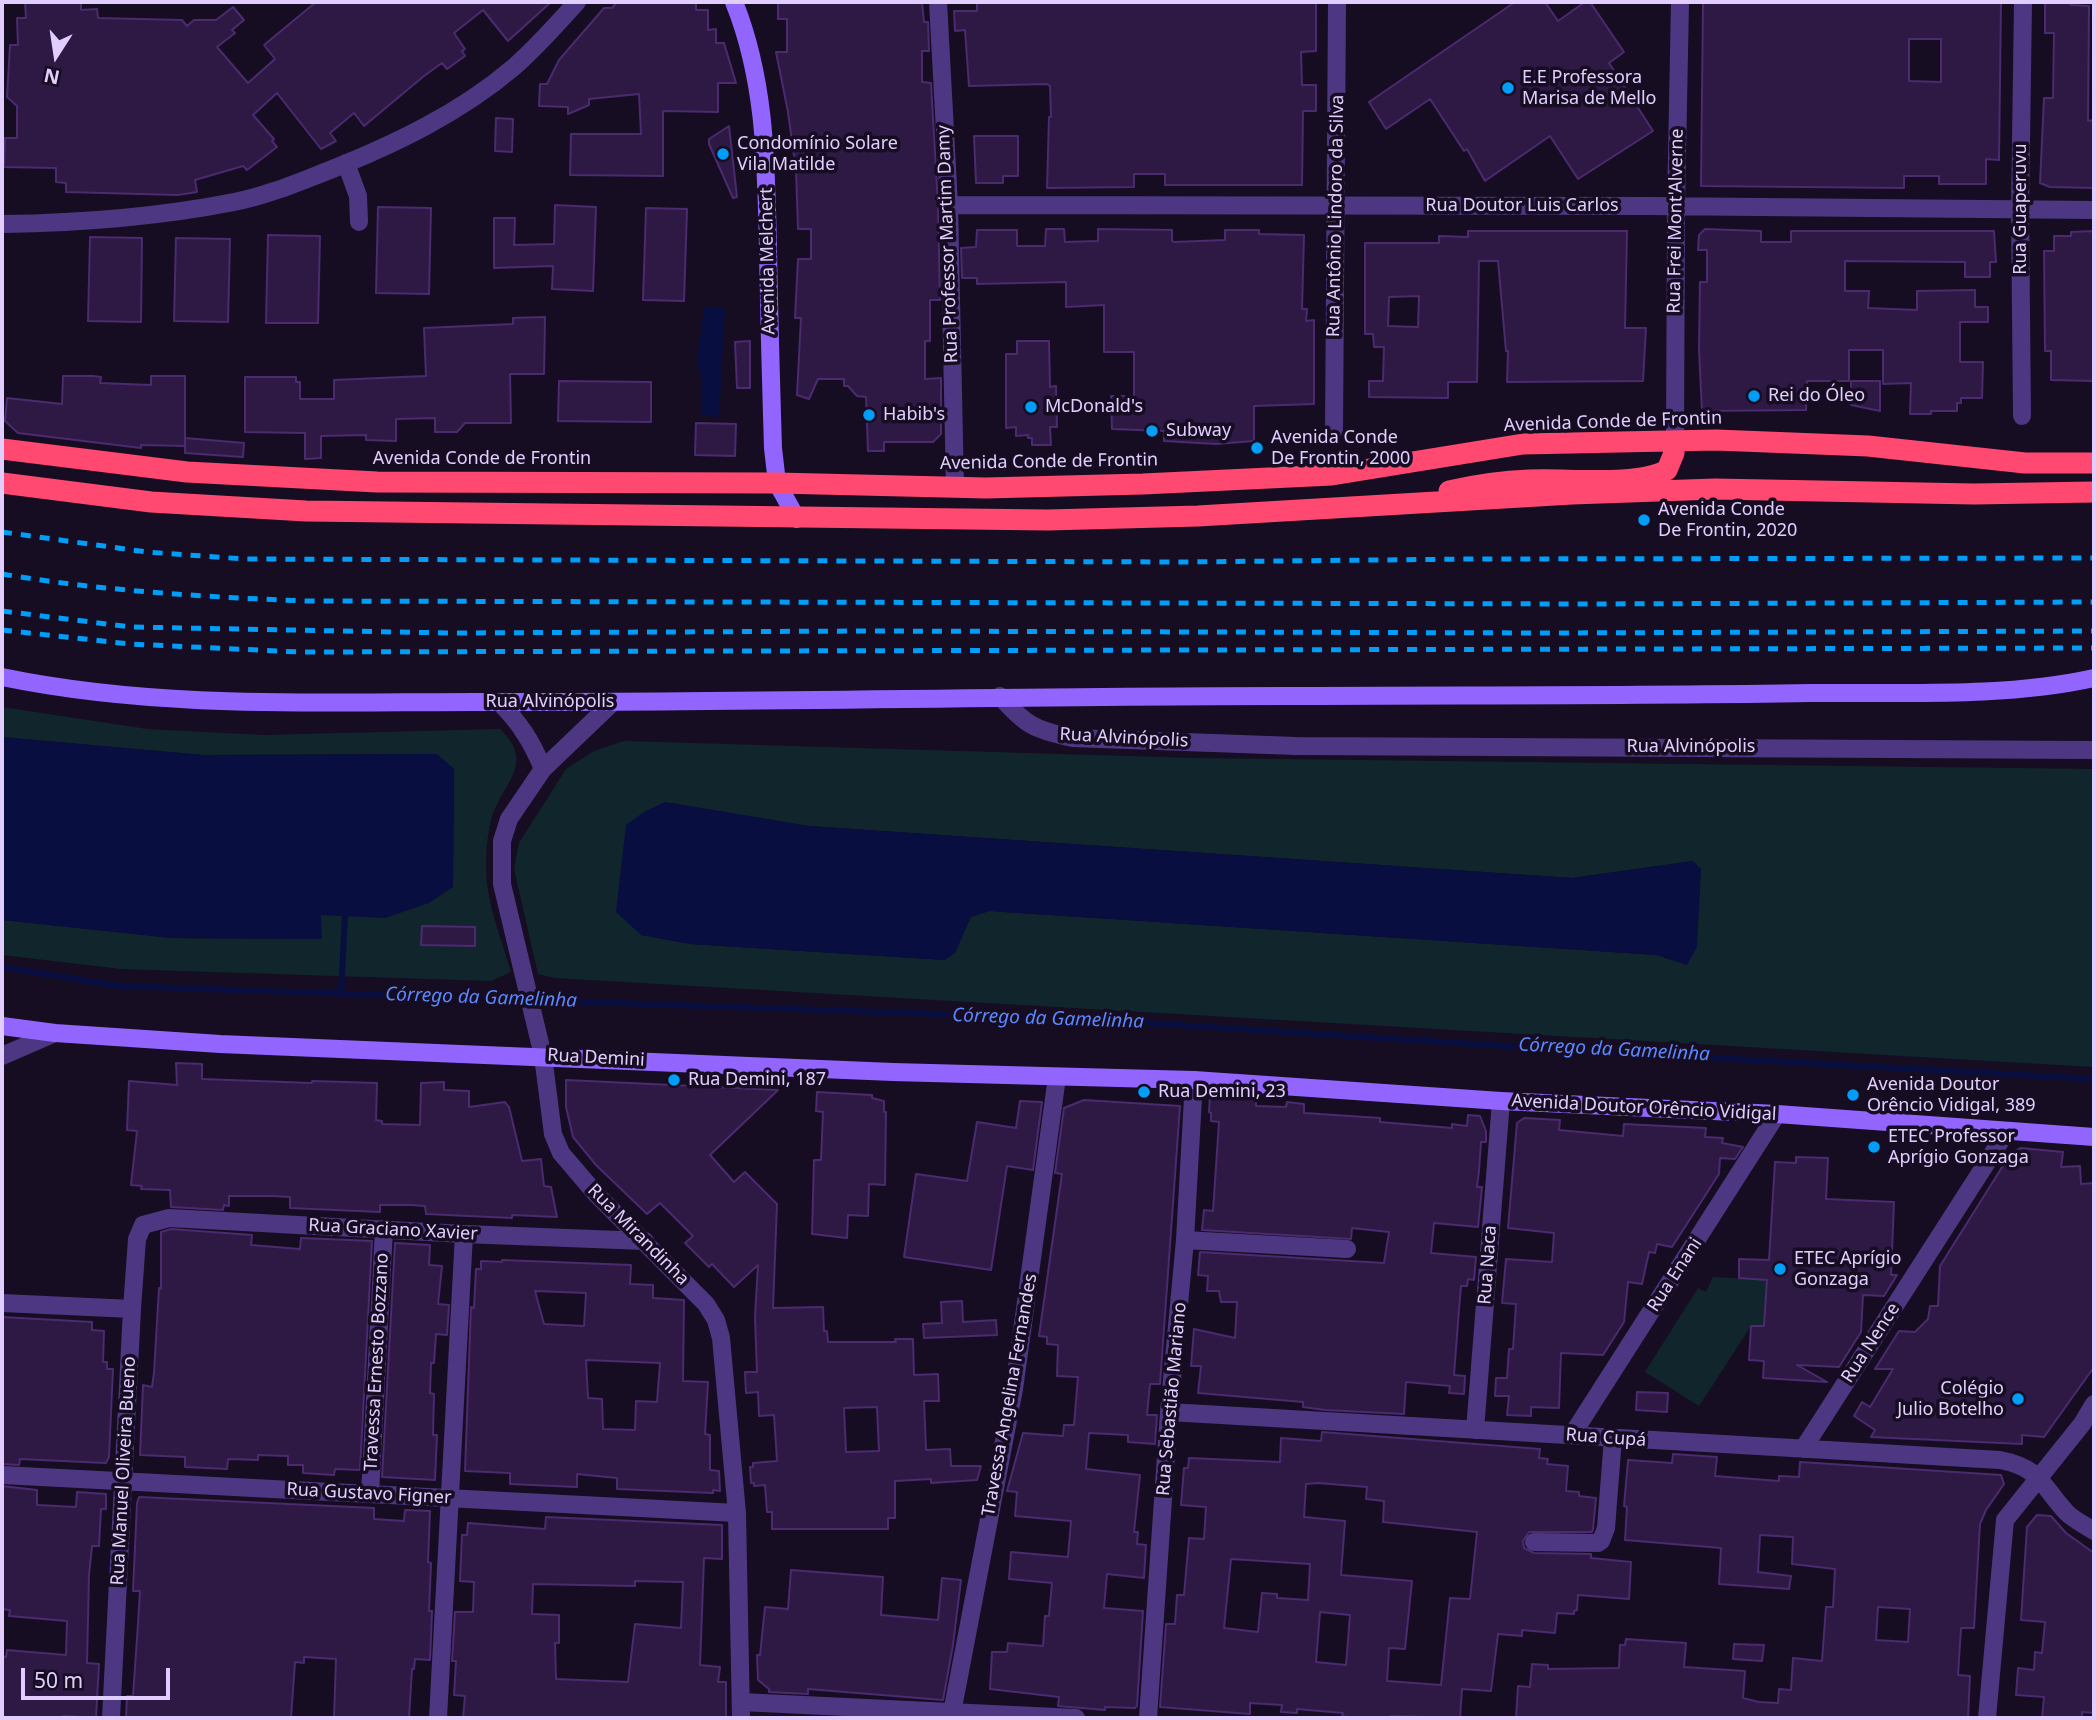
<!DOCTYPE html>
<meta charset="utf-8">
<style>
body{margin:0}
#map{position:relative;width:2096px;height:1720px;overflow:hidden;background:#160d22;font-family:"Noto Sans",sans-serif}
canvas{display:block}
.frame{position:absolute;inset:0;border:4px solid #e1ceff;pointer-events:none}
.north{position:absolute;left:21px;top:21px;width:70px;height:70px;-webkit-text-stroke:5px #160d22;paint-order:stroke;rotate:192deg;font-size:19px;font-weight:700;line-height:28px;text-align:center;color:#e1ceff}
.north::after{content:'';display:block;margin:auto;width:24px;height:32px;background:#e1ceff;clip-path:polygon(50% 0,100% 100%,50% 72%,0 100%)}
.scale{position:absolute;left:21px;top:1668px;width:149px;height:32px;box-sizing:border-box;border:4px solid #e1ceff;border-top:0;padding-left:9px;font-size:21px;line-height:24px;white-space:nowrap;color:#e1ceff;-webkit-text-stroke:5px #160d22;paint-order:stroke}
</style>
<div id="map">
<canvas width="2096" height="1720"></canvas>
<div class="frame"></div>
<div class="north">N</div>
<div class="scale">50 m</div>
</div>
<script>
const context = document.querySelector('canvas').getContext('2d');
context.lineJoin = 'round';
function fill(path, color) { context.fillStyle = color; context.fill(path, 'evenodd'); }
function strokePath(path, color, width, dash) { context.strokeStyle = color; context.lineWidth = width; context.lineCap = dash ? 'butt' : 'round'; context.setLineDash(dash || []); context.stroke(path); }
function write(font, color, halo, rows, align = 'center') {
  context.font = font + ' "Noto Sans",sans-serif'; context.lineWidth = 7; context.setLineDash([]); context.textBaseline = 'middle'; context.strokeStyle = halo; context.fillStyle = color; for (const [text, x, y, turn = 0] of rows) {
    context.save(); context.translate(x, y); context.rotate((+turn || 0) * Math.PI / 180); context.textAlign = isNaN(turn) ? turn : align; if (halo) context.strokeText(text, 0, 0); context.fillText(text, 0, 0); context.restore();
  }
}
fill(new Path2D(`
 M2 707 147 729 263 735 500 729C537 764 501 784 491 820 488 833 486 849 486 863 485 900 501 937 511 972L491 981 121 969 2 955V920L172 938 321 939V915H345L453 887 454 769 436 754 203 755 2 737Z
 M624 741 1194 758 2094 769V1067L555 978 538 974 514 869 519 843 566 769 594 751ZM665 802 809 826 1572 878 1693 861 1687 965 1657 955 989 911 971 917 945 960 691 944 641 935Z
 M1713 1277 1767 1280 1764 1326H1751L1699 1406 1645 1372 1698 1288 1706 1292Z`), '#10262c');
fill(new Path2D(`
 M704 308H725L719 417 702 415V379L697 360Z
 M2 737 203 755 437 754 454 769 453 887 429 903 385 918 321 915 322 939 172 938 2 920Z
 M665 802 809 826 1572 878 1693 861 1701 869 1697 947 1687 965 1657 955 989 911 971 917 955 953 945 960 690 944 641 935 616 912 626 825 644 812Z`), '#080e40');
strokePath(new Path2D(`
 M2 967 119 986 1084 1019 1536 1048 2094 1079
 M341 994 345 915`), '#080e40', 6);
const building = new Path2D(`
 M25 2H81V10L97 9 98 18 182 20 187 26 194 20H216L233 7 244 20 232 30 235 33 217 47 248 83 275 59 264 45 316 2H551L508 41 483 10 454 33 465 49 462 51 465 56 447 69 442 63 424 76 364 126 354 113 330 133 336 141 321 149 277 93 253 115 274 139 272 141 277 147 247 170 243 166 195 180 197 192 178 195 66 192V183L56 182V168L4 167 5 138H17V106L7 97 10 45H18L17 18H26Z
 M617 2H696V10H708V30L716 29V43H724L736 83H718V112L663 111V176L570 175 571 134H641L639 94 589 99V105L568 114V107L539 106 540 84H547L559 60 604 8H612Z
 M778 2H922L924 22H928L929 51H922V82L931 83 938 205 940 300H930V341H925V379L941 378V434L933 442H884V451H868L866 397 857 396 848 386H844V379H818L809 399 797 395 801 318H795L798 259H811V229H798L796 170 788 112 776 52H787V19H778Z
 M977 2H1316V51L1301 52 1302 85H1316V111H1303L1302 185H1165V174H1134V187L1047 188 1049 117H1051L1050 86 1047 84 969 86 965 30 955 31 954 11H977Z
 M1515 2H1545L1558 21 1585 2H1590L1624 52 1609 63 1653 131 1578 179 1550 136 1485 181 1467 149 1464 151 1430 99 1386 129 1369 102Z
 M1703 2H2001L1999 160 1986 159V184H1939V176H1904V188L1701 186ZM1909 39H1941V82L1909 81Z
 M2045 2H2071V5L2089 6 2088 121 2094 120V188L2050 187 2040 183 2044 98H2053L2054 33H2045Z
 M496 118 513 119 512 152 495 151Z
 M729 126 737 197 733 198 709 144V139Z
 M974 136H1018V176H1003V183H976Z
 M555 205 596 207 593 291 552 289 553 266 494 268V218H515L514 245 554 244Z
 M378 207 431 208 429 294 376 293Z
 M646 208 687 209 684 301 643 300Z
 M1046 229H1064L1065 242 1098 241V229L1172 230V241L1174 242 1225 240V230H1259V234L1304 235 1302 309H1307L1306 321 1314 320V404L1254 406V441L1216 444 1164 441V431L1112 429 1111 396H1134V352H1104V305L1066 307V282L977 284V278H962L961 248 976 247 977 230H1017V246H1045Z
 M1705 229 1761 231V242H1791V231H1994L1996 262H1990V277H1965V262L1845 261V291H1869L1868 308 1917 310V291L1975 290V307H1988V322H1960V362H1983L1982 398H1961V403H1957V411H1931V414H1910L1911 383 1883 384V350H1849V381H1807L1806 410 1702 411 1699 350 1700 282H1707V250H1698L1699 235Z
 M1468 231H1627L1625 328H1646L1643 381 1507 382 1508 351H1506L1498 261H1479L1477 382H1448V398L1369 397V381H1383L1384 347H1374L1373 334H1365V243H1439V236L1468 237ZM1419 296 1418 327 1388 326 1389 297Z
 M2094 231V381L2051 380V351H2045L2044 251H2054V236H2071V232Z
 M268 235 320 236 318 323H266Z
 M90 237 142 238 141 322 88 321Z
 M176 238 230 239 228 322 174 321Z
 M545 317 544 374H510L511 423H465L457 432H435V418L396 419V441L366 440V435L321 436V458L305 459V433L245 432V377H296V382H300V399H334V380L426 376 424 328 513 324V318Z
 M750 341V388H737L735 342Z
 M1017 341H1049L1050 387 1056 386 1057 427H1050L1051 445H1032V438H1028V435L1016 436V427L1006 428V354H1017Z
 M63 376H93L101 377 100 383 151 385V376H185V446L141 445V448L18 433 5 421 7 398 62 404Z
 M559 381 651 382V422L558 421Z
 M1851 381H1880V411L1851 405Z
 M696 423 736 424 735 456 695 455Z
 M185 438 244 443 243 457 185 453Z
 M422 926 475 927V946L421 945Z
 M176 1063 202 1064V1079L312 1083V1081L377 1083 376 1120 382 1121V1124L420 1125 421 1083 444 1082V1090L469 1091V1107L505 1102 509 1107 522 1161 541 1159 544 1186 551 1187 557 1217 512 1215V1218L426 1214 425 1206 412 1205H380V1212L290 1208V1197L272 1196H229V1206L224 1205 223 1210 171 1207 170 1190 141 1189 142 1186 131 1185 137 1131 127 1130 129 1081 177 1085Z
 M566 1080 778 1090 710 1155 734 1182 745 1172 777 1204 773 1308 823 1307 824 1331H827L828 1342H896L895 1339H913L914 1375 938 1374 939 1401H924L926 1450 950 1449 951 1466H981L977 1480 931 1483V1479L895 1481V1518H888V1529H772V1512H767L765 1485 754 1486V1483H751L750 1467H753V1463L777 1461 774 1415 759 1416 758 1392 746 1393 745 1372H757L755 1317 758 1265 734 1287 712 1264 709 1267 685 1243 693 1236 660 1203 647 1214 596 1165 573 1137 566 1107ZM877 1407 879 1451 846 1452 844 1408Z
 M817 1092 872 1095V1098L884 1101V1112H886L885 1185 869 1184 868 1216 848 1215 847 1238 812 1234 814 1160H821L823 1112 816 1111Z
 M1210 1095 1256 1100V1106L1286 1107 1287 1102 1304 1104V1113L1380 1118V1122L1452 1128V1124L1467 1126 1468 1115 1480 1116 1486 1131V1142H1481L1479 1171 1477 1187H1482L1478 1227 1434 1223 1431 1253 1476 1257 1474 1280 1468 1279 1467 1286H1461L1459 1309 1454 1375 1465 1376 1464 1394 1449 1393 1450 1386 1406 1382 1404 1414 1325 1410 1303 1407V1402L1198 1393 1201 1366H1191L1194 1329 1235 1338 1237 1302H1221L1219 1291H1207L1208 1276 1198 1275 1200 1252 1384 1263 1389 1232 1352 1228 1351 1239 1202 1230 1204 1210 1213 1211 1219 1122 1211 1121V1113L1209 1112Z
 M1084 1100 1180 1106 1160 1384H1150L1147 1415H1157L1155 1444 1128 1442V1435L1089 1433 1086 1469 1140 1475 1134 1532H1138L1137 1544 1146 1545 1144 1578 1107 1574 1104 1608 1143 1611 1137 1706 1135 1708 1105 1707V1710L1058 1706 1059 1697 990 1689 992 1652H1007L1008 1643 1043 1646 1045 1616H1049L1052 1583 1009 1579 1011 1552 1068 1557 1071 1521 1015 1516 1017 1492 1007 1491 1023 1433 1063 1436 1064 1425H1074L1078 1377 1057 1376 1058 1345 1047 1344V1337L1039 1336 1062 1174 1055 1173 1064 1108Z
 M1020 1101 1042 1102 1033 1170 1007 1166 991 1270 904 1257 916 1174 967 1181 977 1122 1016 1128Z
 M1524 1118 1560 1120 1559 1130 1623 1136 1624 1124 1706 1128 1705 1137 1723 1138 1722 1143 1743 1147 1735 1159 1720 1158 1719 1174 1672 1247 1657 1244 1655 1253 1649 1252 1642 1284 1628 1282 1624 1322 1603 1355 1561 1353 1559 1408 1531 1407V1416L1507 1415 1509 1396H1495L1496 1378H1507L1509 1349H1513L1516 1304 1502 1303 1506 1259 1552 1262 1554 1233 1508 1228 1517 1123Z
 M2021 1148 2063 1152 2061 1167 2080 1166 2081 1184 2094 1183V1367L2044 1437 2022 1435V1444L1871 1437 1875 1430 1854 1416 1862 1402 1870 1407 1893 1369H1875L1899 1331 1915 1332 1928 1319 1930 1306H1938L1940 1266 2011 1153Z
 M1796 1157 1828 1158 1826 1199 1894 1202 1891 1275H1897L1884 1296 1863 1295 1861 1332 1839 1367 1797 1365 1827 1382 1763 1378 1764 1361 1749 1360 1751 1326H1764L1767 1280 1739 1278V1259L1769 1260 1775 1162 1796 1163Z
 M171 1229 252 1235 251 1245 300 1249 301 1238 372 1241 360 1470 335 1469 334 1475 303 1473V1465H288V1456L258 1455V1460L228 1459 227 1469 185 1467V1457L140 1455 143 1385 152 1387 154 1373 159 1288 161 1289V1232Z
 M395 1243 430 1245 429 1265 442 1266 438 1304 449 1305 447 1335 436 1334 434 1363H431L430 1393 434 1394 433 1435H437L435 1480 382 1477Z
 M502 1260 631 1265 630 1284 653 1285V1298L684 1300 683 1381 708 1382 705 1434 710 1435V1470L719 1471 720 1491 713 1490V1493L617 1489V1478L577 1474V1487L510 1484V1473L465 1471 471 1307 474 1308 476 1269H481V1261L502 1262ZM535 1291 586 1293 584 1326 544 1324ZM586 1360 660 1363 657 1402 636 1401 635 1430 603 1429 602 1399 588 1398Z
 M962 1301 963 1322 996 1320 997 1335 924 1338 923 1324 942 1323 941 1302Z
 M2 1317 92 1322V1330L104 1331 103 1362H107V1369H113L109 1457 106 1463 20 1459 19 1465 2 1464Z
 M1637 1392 1668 1393 1667 1412 1636 1410Z
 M1322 1432 1540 1449 1539 1458 1548 1459 1547 1464 1568 1466 1566 1491 1579 1492V1496L1596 1498 1593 1529 1592 1532H1529L1523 1541 1524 1548 1534 1553 1591 1554V1558L1631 1562 1629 1599 1578 1595 1577 1610 1574 1611V1614L1557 1613 1555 1633 1522 1630V1636L1498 1634 1491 1691 1462 1689 1460 1718 1391 1716V1718H1354L1342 1716 1343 1713 1297 1709V1713L1281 1712 1282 1705 1250 1703V1714L1160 1707 1166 1624H1175L1177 1595H1184L1189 1538 1204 1539 1206 1507 1181 1505 1184 1468H1188L1189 1458 1280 1462 1281 1438 1321 1441ZM1318 1483 1367 1487 1366 1499 1384 1501 1383 1522 1477 1532 1470 1599 1450 1598 1441 1685 1387 1681 1389 1648 1405 1649 1412 1581 1341 1575 1345 1521 1304 1517 1306 1484ZM1231 1559 1310 1564 1308 1600 1277 1598V1594L1262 1593 1258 1632 1224 1628ZM1320 1612 1350 1615 1346 1665 1316 1662Z
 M1673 1454 1717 1457 1715 1476 1779 1481V1476L1799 1477 1800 1462 2001 1475 2004 1484 1986 1510 1980 1524 1974 1628H1961L1958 1675 1970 1676 1968 1718H1516L1518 1686 1530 1687 1532 1664 1548 1665V1669L1619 1668 1620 1645H1625L1626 1639 1686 1643 1684 1667 1745 1671 1743 1698 1759 1702 1778 1703 1779 1689 1791 1690 1793 1658 1822 1661 1826 1607H1833L1835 1569 1792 1564 1793 1537 1760 1535 1758 1572 1791 1576 1789 1589 1719 1584 1721 1548 1625 1540 1627 1507 1624 1506 1628 1460 1672 1463ZM1878 1607 1910 1609 1908 1642 1876 1640Z
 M2 1486 37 1490V1505L76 1507 77 1492 106 1494V1509H101L99 1546H92L89 1575 87 1663 99 1664 96 1718 63 1716V1718H2V1657H6L7 1650 66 1655 67 1621 9 1616 10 1610 2 1609Z
 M139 1497 374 1508V1519L404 1521 405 1510 430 1511 428 1562 431 1563 429 1611H432L430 1660 415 1659 414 1669H412L409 1718H334L336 1659 304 1657V1663L295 1662 291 1718H126L127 1696H133L138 1624 140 1591H133L137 1503Z
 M2037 1515 2051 1516 2066 1533 2094 1553V1713L2082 1712V1718H2042L2044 1697 2016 1695 2018 1668 2034 1670 2035 1652 2042 1653 2045 1622 2021 1620 2027 1527Z
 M546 1517 722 1525V1559L704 1558 700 1665 720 1667 718 1682H726V1718H463L465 1696 454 1695 456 1661H452L455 1612H473L474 1582 460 1581 462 1535H467L468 1523 545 1529ZM635 1581 683 1582 681 1628 635 1624 628 1682 556 1679 555 1643H559V1615L532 1614 533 1584 635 1586Z
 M791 1570 883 1577 881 1615 938 1620 942 1578 961 1580 953 1645 943 1700 808 1689V1694L769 1692V1689L758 1680 757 1655H760L765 1607 788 1609Z
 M1734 1644 1764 1645 1762 1661 1733 1659Z`);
fill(building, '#2d1944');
strokePath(building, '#4b2a70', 2);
strokePath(new Path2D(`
 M938 2 949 205 955 487
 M346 163 358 196 359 222
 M949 205 1650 206 2094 210
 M2 224C79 223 158 217 234 202 266 196 299 182 330 170 395 144 460 113 514 67 537 47 557 24 577 2
 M2022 416 2020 210 2023 2
 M1334 431 1337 2
 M1675 441 1676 206 1680 2
 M1000 696C1025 725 1035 730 1073 738L1296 746 2094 750
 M499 702C520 723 532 742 543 769
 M612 703 543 769 509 819 502 841V884L543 1056 553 1134 561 1153 596 1194 706 1304 716 1320 721 1338 737 1513 741 1718
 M2 1056 55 1033
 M1185 1240 1347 1249
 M2 1303 132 1309
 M1169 1412 2000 1460C2041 1468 2041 1485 2067 1513 2074 1520 2085 1525 2094 1531
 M1475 1430 1501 1101
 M1572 1435 1777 1114
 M1803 1449 2007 1131
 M2 1475 737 1513
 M370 1494 384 1229
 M1534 1542 1598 1543 1601 1541 1606 1528 1613 1438
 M741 1702 1076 1718
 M111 1718 132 1309 137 1239 143 1225 169 1218 464 1234 645 1241
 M438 1718 464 1234
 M951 1718 1014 1389 1057 1077
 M1148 1718 1169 1412 1185 1240 1194 1080
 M1987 1718 2005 1520 2082 1424 2094 1404`), '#4e3782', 18);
strokePath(new Path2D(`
 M734 2C766 81 766 165 768 249 769 315 771 381 773 448L777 483 797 519
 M2 677C156 709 317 702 474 702 744 703 1014 696 1285 696 1460 695 1635 696 1811 693 1903 692 2004 698 2094 678
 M2 1026 55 1033 220 1044 893 1072 1194 1080 1501 1101 1777 1114 2094 1137`), '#9265ff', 18);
strokePath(new Path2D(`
 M2 449 187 472 377 482 777 483 986 488 1143 484 1332 475 1523 444 1716 440 1868 446 2025 463H2094
 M2 483 151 502 306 511 1048 520 1198 516 1572 494 1715 489 1974 494 2094 492
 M1449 491C1475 485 1502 481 1529 480 1567 478 1635 487 1667 470L1674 453 1675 441`), '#ff4970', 21);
strokePath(new Path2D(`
 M2 532 147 552 244 559 1183 562 1473 559 2094 558
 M2 574C103 591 205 597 307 601L1588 604 2094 602
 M2 611 131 627 450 633 868 631 1548 633 2094 631
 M2 630 130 644 299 652 2094 648`), '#009ef9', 5, [10, 9]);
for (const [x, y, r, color] of [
 [1508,88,7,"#009ef9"],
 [723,154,7,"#009ef9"],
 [1754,396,7,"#009ef9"],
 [1031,407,7,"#009ef9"],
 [869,415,7,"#009ef9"],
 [1152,431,7,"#009ef9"],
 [1257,448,7,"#009ef9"],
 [1644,520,7,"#009ef9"],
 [674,1080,7,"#009ef9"],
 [1144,1092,7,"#009ef9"],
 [1853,1095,7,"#009ef9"],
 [1874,1147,7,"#009ef9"],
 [1780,1269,7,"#009ef9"],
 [2018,1399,7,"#009ef9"]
]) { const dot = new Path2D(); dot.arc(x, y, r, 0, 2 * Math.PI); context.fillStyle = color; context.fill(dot); strokePath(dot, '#160d22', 2.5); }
write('18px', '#e1ceff', '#160d22', [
 ["E.E Professora",1522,78],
 ["Marisa de Mello",1522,99],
 ["Condomínio Solare",737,144],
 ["Vila Matilde",737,165],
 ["Rei do Óleo",1768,396],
 ["McDonald's",1045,407],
 ["Habib's",883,415],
 ["Subway",1166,431],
 ["Avenida Conde",1271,438],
 ["De Frontin, 2000",1271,459],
 ["Avenida Conde",1658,510],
 ["De Frontin, 2020",1658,531],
 ["Rua Demini, 187",688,1080],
 ["Avenida Doutor",1867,1085],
 ["Orêncio Vidigal, 389",1867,1106],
 ["Rua Demini, 23",1158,1092],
 ["ETEC Professor",1888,1137],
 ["Aprígio Gonzaga",1888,1158],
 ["ETEC Aprígio",1794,1259],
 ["Gonzaga",1794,1280],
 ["Colégio",2004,1389,"right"],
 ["Julio Botelho",2004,1410,"right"]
], 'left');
write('18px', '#e1ceff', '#160d22', [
 ["Rua Doutor Luis Carlos",1522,206],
 ["Rua Guaperuvu",2021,209,-90],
 ["Rua Antônio Lindoro da Silva",1336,216,-89],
 ["Rua Frei Mont'Alverne",1676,221,-89],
 ["Rua Professor Martim Damy",948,244,-92],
 ["Avenida Melchert",768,261,-91],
 ["Avenida Conde de Frontin",1613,422,-2],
 ["Avenida Conde de Frontin",482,459],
 ["Avenida Conde de Frontin",1049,462,-1],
 ["Rua Alvinópolis",550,702],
 ["Rua Alvinópolis",1124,738,3],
 ["Rua Alvinópolis",1691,747],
 ["Rua Demini",596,1058,3],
 ["Avenida Doutor Orêncio Vidigal",1644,1108,3],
 ["Rua Graciano Xavier",393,1230,3],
 ["Rua Mirandinha",638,1235,45],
 ["Rua Naca",1488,1265,-86],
 ["Rua Enani",1675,1275,-57],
 ["Rua Nence",1871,1343,-57],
 ["Travessa Ernesto Bozzano",377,1362,-87],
 ["Travessa Angelina Fernandes",1010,1395,-80],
 ["Rua Sebastião Mariano",1172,1399,-85],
 ["Rua Cupá",1606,1438,4],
 ["Rua Manuel Oliveira Bueno",124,1471,-87],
 ["Rua Gustavo Figner",369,1494,3]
]);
write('italic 19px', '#5c88ff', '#160d22', [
 ["Córrego da Gamelinha",481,998,2],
 ["Córrego da Gamelinha",1048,1019,2],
 ["Córrego da Gamelinha",1614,1050,3]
]);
</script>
